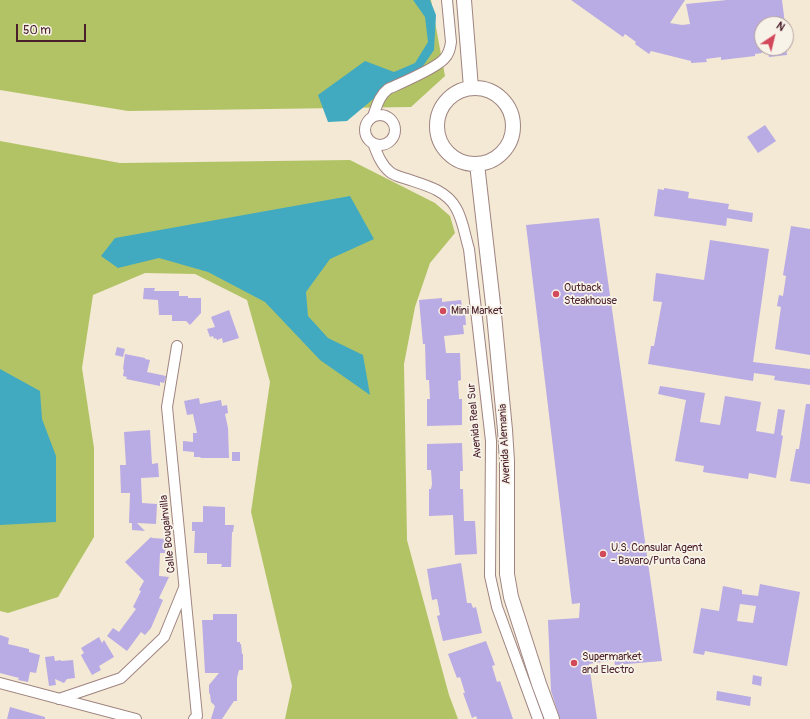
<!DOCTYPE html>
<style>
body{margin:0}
#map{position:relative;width:810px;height:719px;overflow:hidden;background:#f4e9d5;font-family:Pangolin,sans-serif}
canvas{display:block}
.north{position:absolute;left:754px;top:16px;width:40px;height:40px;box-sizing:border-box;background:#f7f3e8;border:1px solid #b29e9c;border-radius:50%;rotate:35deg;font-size:11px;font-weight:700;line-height:16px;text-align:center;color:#4a1f2b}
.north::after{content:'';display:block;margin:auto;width:14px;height:18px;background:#d1495b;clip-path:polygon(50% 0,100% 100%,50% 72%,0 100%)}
.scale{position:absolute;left:16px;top:24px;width:70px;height:18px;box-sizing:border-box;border:2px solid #4a1f2b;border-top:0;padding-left:5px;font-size:12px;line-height:14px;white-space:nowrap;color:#4a1f2b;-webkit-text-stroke:3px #f7f3e8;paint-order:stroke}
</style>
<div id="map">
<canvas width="810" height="719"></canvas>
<div class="north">N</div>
<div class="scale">50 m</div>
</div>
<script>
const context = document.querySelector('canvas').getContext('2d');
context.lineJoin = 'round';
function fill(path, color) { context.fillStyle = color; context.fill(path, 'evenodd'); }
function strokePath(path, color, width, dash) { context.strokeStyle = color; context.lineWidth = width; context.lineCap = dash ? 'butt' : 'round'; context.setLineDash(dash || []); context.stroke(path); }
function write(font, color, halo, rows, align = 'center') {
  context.font = font + ' Pangolin,sans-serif'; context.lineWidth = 3.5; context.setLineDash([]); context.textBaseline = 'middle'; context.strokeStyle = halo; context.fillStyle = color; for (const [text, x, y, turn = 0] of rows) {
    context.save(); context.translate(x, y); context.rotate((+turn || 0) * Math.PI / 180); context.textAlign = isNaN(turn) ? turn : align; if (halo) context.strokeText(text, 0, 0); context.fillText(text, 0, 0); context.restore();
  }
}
fill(new Path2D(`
 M0 0H431L445 76 411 107 128 111 0 90Z
 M0 141 120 163 350 160 435 203 450 216 455 233 430 263 415 307 404 364 407 540 449 695 458 719H285L292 686 251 512 270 382 247 300 195 274 145 273 93 295 82 368 94 448V537L58 597 8 613 0 611Z`), '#b2c366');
fill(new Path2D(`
 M413 0H430L436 15 434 50 423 66 400 83 384 90 347 121 328 122 318 95 365 61 394 72 415 63 428 42 425 17Z
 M350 196 374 239 330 259 306 292 308 316 328 338 363 355 370 395 320 360 265 302 208 272 159 258 118 268 101 256 115 238Z
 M0 369 40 391 42 419 56 456V522L0 525Z`), '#41aac1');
fill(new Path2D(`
 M571 0H685L670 23 682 25 690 24 686 4 727 0H782L785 24H762V53L755 54V56L721 60V57L706 59 707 62 691 63V61L651 51 649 54 635 44 636 42 625 34 623 37Z
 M768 48H786L787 55 769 57Z
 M765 125 776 141 758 153 747 137Z
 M664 188 689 192 688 198 729 204 728 209 753 213 752 222 727 218 726 226 654 216 658 189 664 190Z
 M599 218 662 661 615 665 614 660 589 664 597 719H560L551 691 548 620 579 618 580 603 572 604 526 225Z
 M791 226 810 229V355L775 349 781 307 777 306 779 295 783 296 786 276 783 275Z
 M710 240 769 249 753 362 810 369V385L774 380 775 376 754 373 753 381 648 364 651 346H654L662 302 653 301 656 273 704 280Z
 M144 288H155L154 291H179V296H188V298H201V313L190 325 186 321H172V315H159L158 300 143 299Z
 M442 298V302L461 300 463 312H465L466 325H463L464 334 444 336 446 353H460L461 380 458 381 459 399H462V425L427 426V399H430L429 380H426L425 344H423L419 300Z
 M229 310 239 338 223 343 222 338 217 340 216 338 214 339 213 336 210 337 207 329 215 327 211 317Z
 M117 347 125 349 123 357 115 355Z
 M125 354 145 358V359L150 360 147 372 166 376 164 383 160 382V386L126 379 127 377 123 376 124 370 123 369Z
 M660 386 705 393 700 422 720 425 725 396 761 402 756 431 774 434 778 409 785 410 781 435 783 436 776 478 749 473 748 479 703 472 704 466 675 461 686 400 658 394Z
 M199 398 200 404 221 400 222 406 227 405 228 413 225 414 228 428 229 458H201L200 457H194V452L183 451V441L193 442V433H197L193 414 187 415 184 401Z
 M806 404H810V484L790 481 796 449H799Z
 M150 430 152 464 158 463 159 477 141 478 142 503 157 504 156 524 137 523 145 531 132 530V523H129L130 493H121L120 465H126L124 432Z
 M462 443 463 471H460V489H463L464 521H475L477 554 455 555 453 515 429 516V489H431L432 484 431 470H427V444Z
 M232 452H240V461H232Z
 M203 506 225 507V525H234L233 532H232L231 567H221L222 564H207V553H194L195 531H192V522H203Z
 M151 537 152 538 166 539 165 553H160L159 576 169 577 159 598 163 600 151 628 145 635 141 632 127 651 107 636 113 628 119 632 136 609 133 607 141 591 139 590 144 581 125 562Z
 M461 563 467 603H471L473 608 476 607 482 633 443 641 437 616 440 615 437 599 432 600 427 569Z
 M760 584 800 592 787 666 705 651 704 655 693 653 701 608 719 611 723 586 742 590V594L758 596ZM740 604 756 606 753 623 737 621Z
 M213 614H237V642H240V644H241L242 654H243V670H239L237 678V701H234L222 719H211L215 706 211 702 210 694 209 693V685L219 673H205L202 620H213Z
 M0 635 9 638 8 644 29 649V652L40 655 36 673 30 672 28 682 18 680 19 678 0 673Z
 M99 637 102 643 104 640 114 657 99 666 101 670 92 675 83 659 81 655 84 653 81 648Z
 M486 641 495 665 492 666 497 682 500 681 513 719H477L476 716 472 718 463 693H465L460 677 457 678 448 654Z
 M54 656 55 661 61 660V661L73 660 75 678 67 679 64 683 55 679 56 685 49 686 45 657Z
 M753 675 762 677 761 686 752 684Z
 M717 691 751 697 750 706 716 700Z
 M10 707 45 717V719H7Z`), '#b9abe3');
const street = new Path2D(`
 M365 130a15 15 0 1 1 30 0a15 15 0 1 1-30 0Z
 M373 116C377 106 379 96 388 89 401 83 435 69 444 59 449 54 450 49 451 42L447 0
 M373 143C377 153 381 165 390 172 395 176 401 177 407 179 425 185 446 190 456 208 463 220 465 236 469 249L491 441 490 576 497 607 538 719
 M177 346 167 407 197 716 194 719
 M0 683 136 719
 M59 699 121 678 164 637 184 588`);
const secondary = new Path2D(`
 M464 0 471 88
 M437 126a38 38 0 1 1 76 0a38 38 0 1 1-76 0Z
 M477 164 493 304 505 430 507 461V574L511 597 539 684 552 719`);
strokePath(street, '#9f8480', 12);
strokePath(secondary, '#9f8480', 16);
strokePath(street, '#fff', 10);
strokePath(secondary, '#fff', 14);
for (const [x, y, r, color] of [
 [556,294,4,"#d1495b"],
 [443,311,4,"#d1495b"],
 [603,554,4,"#d1495b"],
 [574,663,4,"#d1495b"]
]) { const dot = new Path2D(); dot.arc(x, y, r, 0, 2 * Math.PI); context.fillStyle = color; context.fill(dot); strokePath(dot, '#f7f3e8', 1.5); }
write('11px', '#4a1f2b', '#f7f3e8', [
 ["Outback",564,288],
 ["Steakhouse",564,301],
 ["Mini Market",451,311],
 ["U.S. Consular Agent",611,548],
 ["- Bavaro/Punta Cana",611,561],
 ["Supermarket",582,657],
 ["and Electro",582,670]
], 'left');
write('11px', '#4a1f2b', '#f7f3e8', [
 ["Avenida Real Sur",475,421,-95],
 ["Avenida Alemania",505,444,-93],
 ["Calle Bougainvilla",168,534,-96]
]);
</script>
